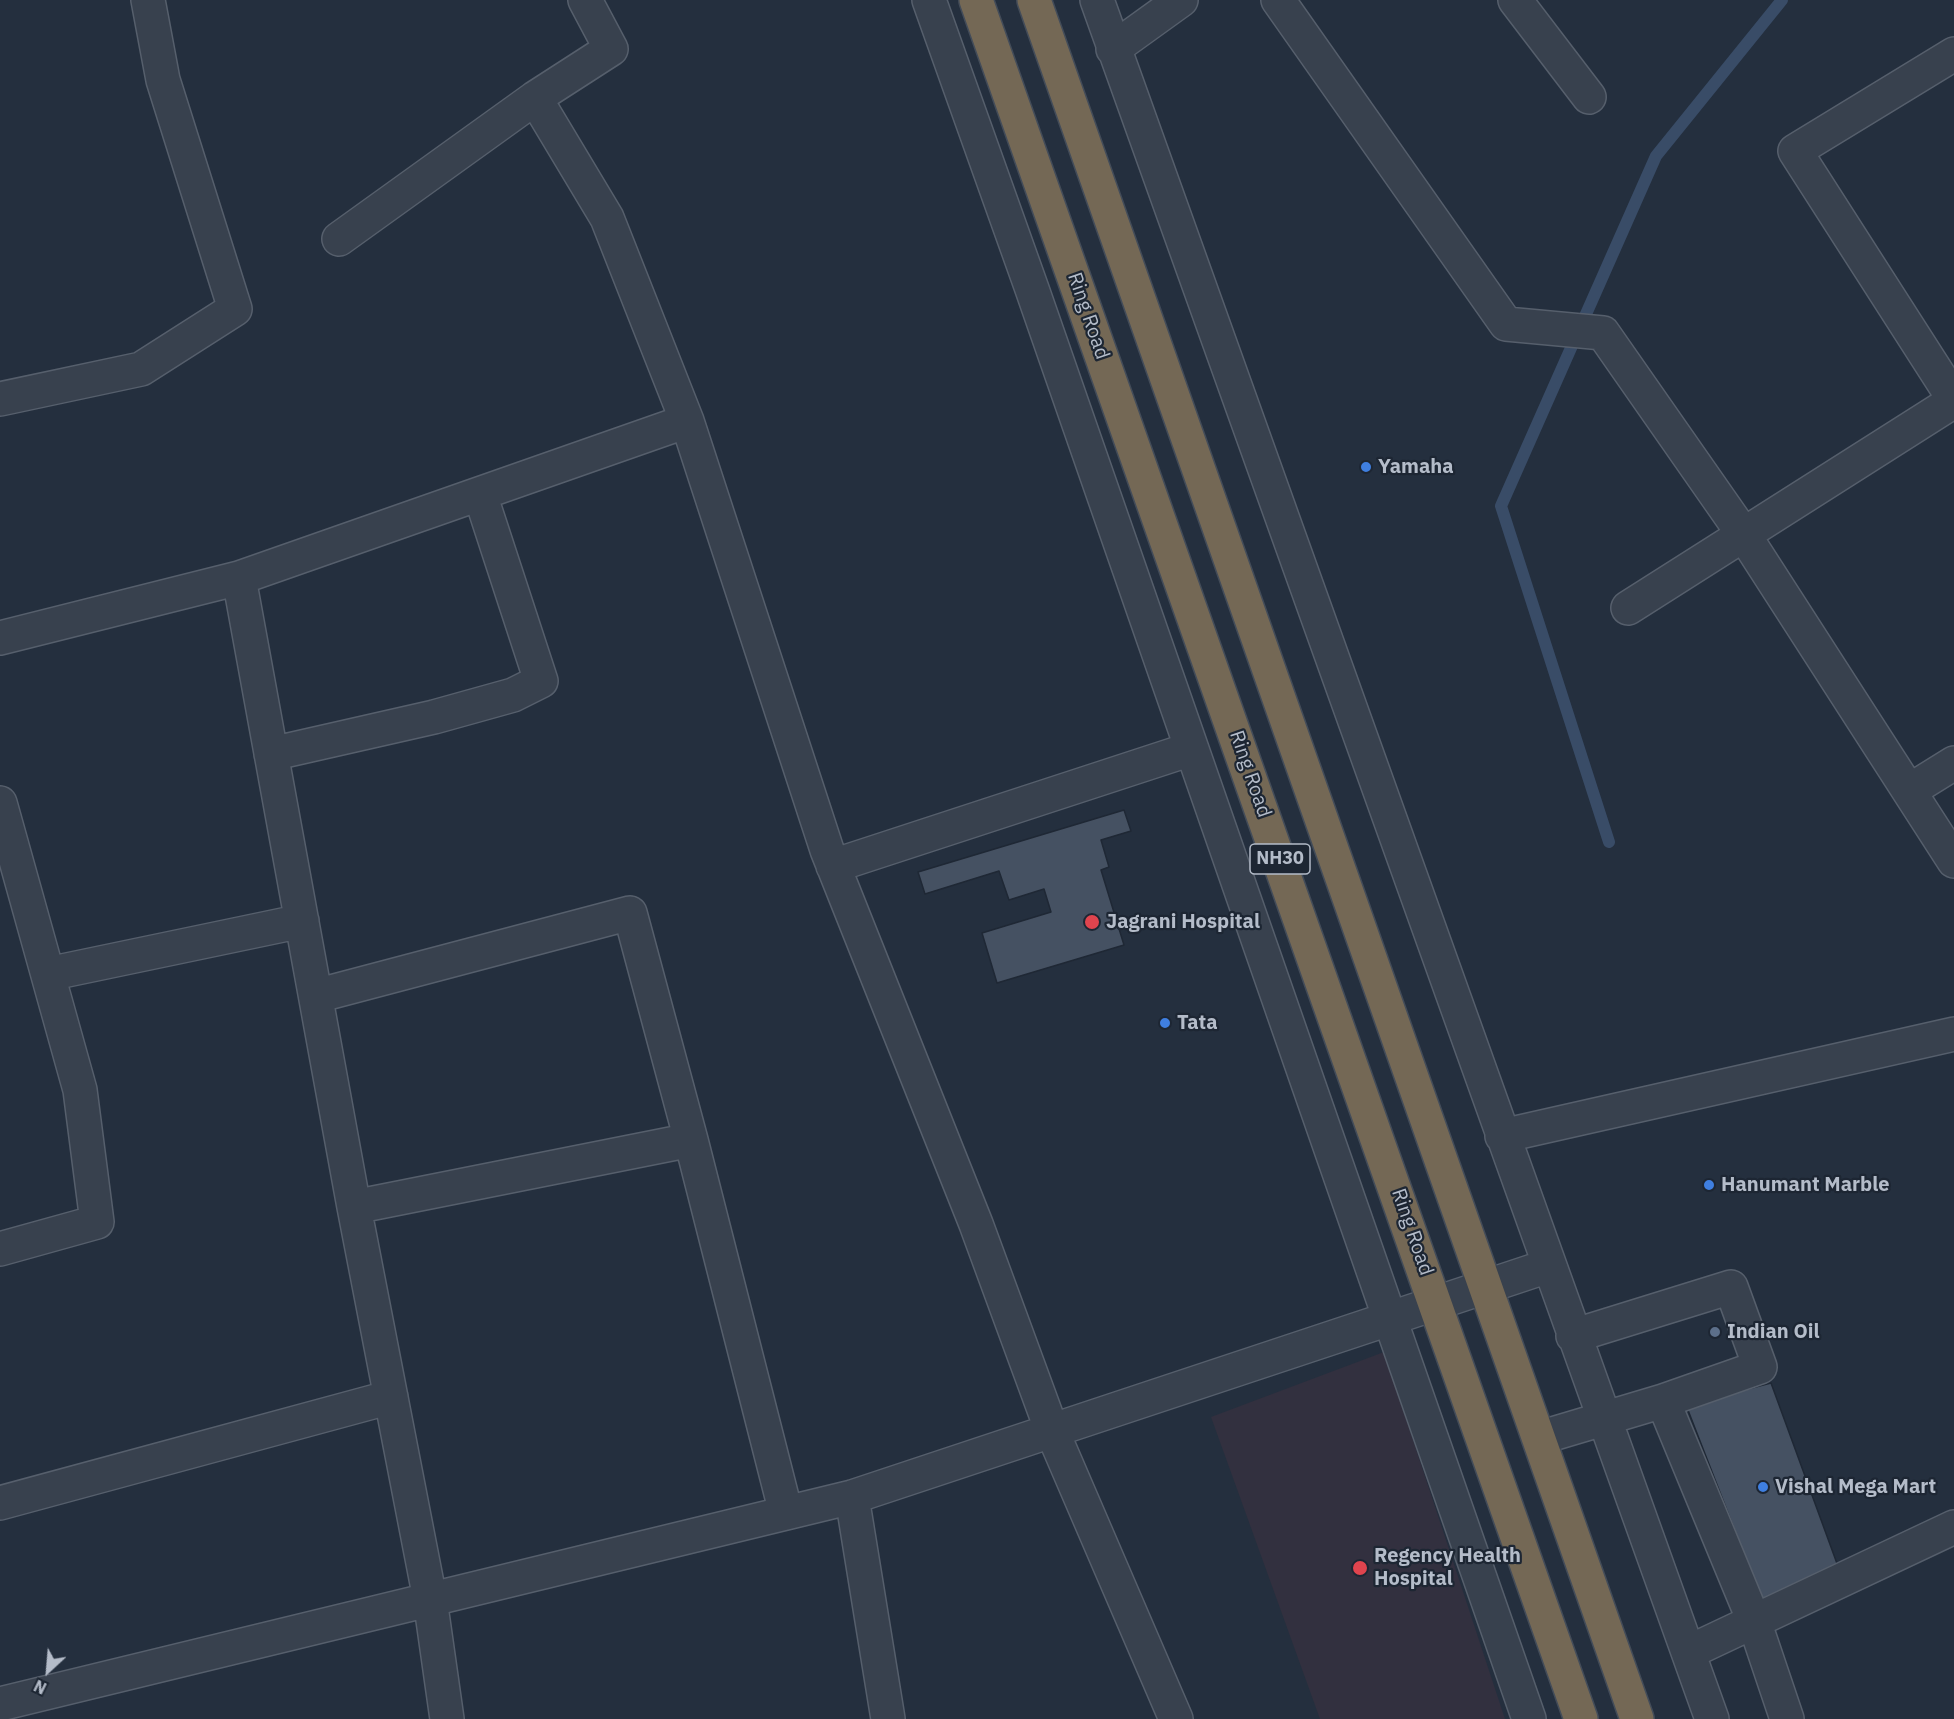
<!DOCTYPE html>
<html>
<head>
<meta charset="utf-8">
<style>
	body { margin:0 }
	#map { position:relative; width:1954px; height:1719px; overflow:hidden; background:#242f3e; font-family:"IBM Plex Sans",sans-serif }
	canvas { display:block }
	.north { position:absolute; left:18px; top:1641px; width:60px; height:60px; -webkit-text-stroke:4px #1d2633; paint-order:stroke; rotate:206deg; font-size:16px; font-weight:700; line-height:24px; text-align:center; color:#b4bcc9 }
	.north::after { content:''; display:block; margin:auto; width:21px; height:27px; background:#b4bcc9; clip-path:polygon(50% 0,100% 100%,50% 72%,0 100%) }
</style>
</head>
<body>
<div id="map">
<canvas width="1954" height="1719"></canvas>
<div class="north">N</div>
</div>
<script>
const c = document.querySelector('canvas').getContext('2d');
c.lineJoin = 'round';
function fill(path, color) { c.fillStyle = color; c.fill(path, 'evenodd'); }
const poly = rows => new Path2D(rows.map(r => 'M' + r).join(''));
function trace(path, color, width, dash) { c.strokeStyle = color; c.lineWidth = width; c.lineCap = dash ? 'butt' : 'round'; c.setLineDash(dash || []); c.stroke(path); }
function drawText(font, color, halo, rows, align = 'center') {
  c.font = font + ' "IBM Plex Sans",sans-serif'; c.lineWidth = 4.5; c.setLineDash([]); c.textBaseline = 'middle'; c.strokeStyle = halo; c.fillStyle = color; for (const [text, x, y, turn = 0] of rows) {
    c.save(); c.translate(x, y); c.rotate((+turn || 0) * Math.PI / 180); c.textAlign = isNaN(turn) ? turn : align; if (halo) c.strokeText(text, 0, 0); c.fillText(text, 0, 0); c.restore();
  }
}
fill(poly([
	[1384,1352,1505,1719,1320,1719,1211,1417]
]), '#32303f');
trace(poly([
	[1609,842,1501,506,1656,156,1782,0]
]), '#394c67', 12);
const building = poly([
	[1124,810,1131,831,1101,840,1109,867,1101,870,1124,945,997,983,982,933,1051,912,1044,889,1009,900,999,871,925,894,918,872,1124,810],
	[1771,1383,1839,1569,1763,1603,1686,1405,1771,1383]
]);
fill(building, '#455162');
trace(building, '#1f2835', 1.5);
const minor = poly([
	[929,0,1032,289,1529,1719],
	[1097,0,1712,1719],
	[1278,0,1506,324,1603,333,1744,535,1954,861],
	[1515,0,1589,97],
	[1113,49,1181,0],
	[1954,54,1795,151,1954,399],
	[535,98,611,49,585,0],
	[339,239,535,98,607,218,687,421],
	[0,399,141,369,235,309,163,80,148,0],
	[239,578,687,421,827,850,976,1224,1052,1431,1176,1719],
	[1628,608,1954,401],
	[0,638,239,578,354,1207,430,1599,447,1719],
	[271,754,434,717,513,695,541,681,480,494],
	[1909,791,1954,763],
	[0,803,80,1090,97,1222,0,1249],
	[833,866,1191,749],
	[48,974,302,921],
	[316,996,630,913,691,1140],
	[1502,1136,1954,1034],
	[354,1207,691,1140,786,1513],
	[1573,1336,1731,1287,1760,1367,1663,1401],
	[1539,1438,1663,1401,1754,1621,1787,1719],
	[852,1497,888,1719],
	[0,1503,391,1397],
	[1689,1652,1954,1527],
	[0,1704,852,1497,1548,1266]
]);
const highway = poly([
	[976,0,1581,1719],
	[1034,0,1637,1719]
]);
trace(minor, '#565f6c', 36);
trace(highway, '#434c59', 36);
trace(minor, '#38414e', 33);
trace(highway, '#746855', 33);
for (const [x, y, r, color] of [
	[1366,467,6,"#3f7fe0"],
	[1092,922,8,"#e0444e"],
	[1165,1023,6,"#3f7fe0"],
	[1709,1185,6,"#3f7fe0"],
	[1715,1332,6,"#5c6f8a"],
	[1763,1487,6,"#3f7fe0"],
	[1360,1568,8,"#e0444e"]
]) { const dot = new Path2D(); dot.arc(x, y, r, 0, 2 * Math.PI); c.fillStyle = color; c.fill(dot); trace(dot, '#1d2633', 2); }
for (const [x, y, w] of [
	[1280,859,60]
]) { const box = new Path2D(); box.roundRect(x - w / 2, y - 15, w, 30, 4.5); c.fillStyle = '#1d2633'; c.fill(box); trace(box, '#b4bcc9', 1.5); }
drawText('bold 18px', '#b4bcc9', null, [
	["NH30",1280,859]
]);
drawText('20px', '#b4bcc9', '#1d2633', [
	["Ring Road",1088,316,71],
	["Ring Road",1250,774,71],
	["Ring Road",1412,1232,71]
]);
drawText('bold 20px', '#b4bcc9', '#1d2633', [
	["Yamaha",1378,467],
	["Jagrani Hospital",1106,922],
	["Tata",1177,1023],
	["Hanumant Marble",1721,1185],
	["Indian Oil",1727,1332],
	["Vishal Mega Mart",1775,1487],
	["Regency Health",1374,1556],
	["Hospital",1374,1579]
], 'left');
</script>
</body>
</html>
